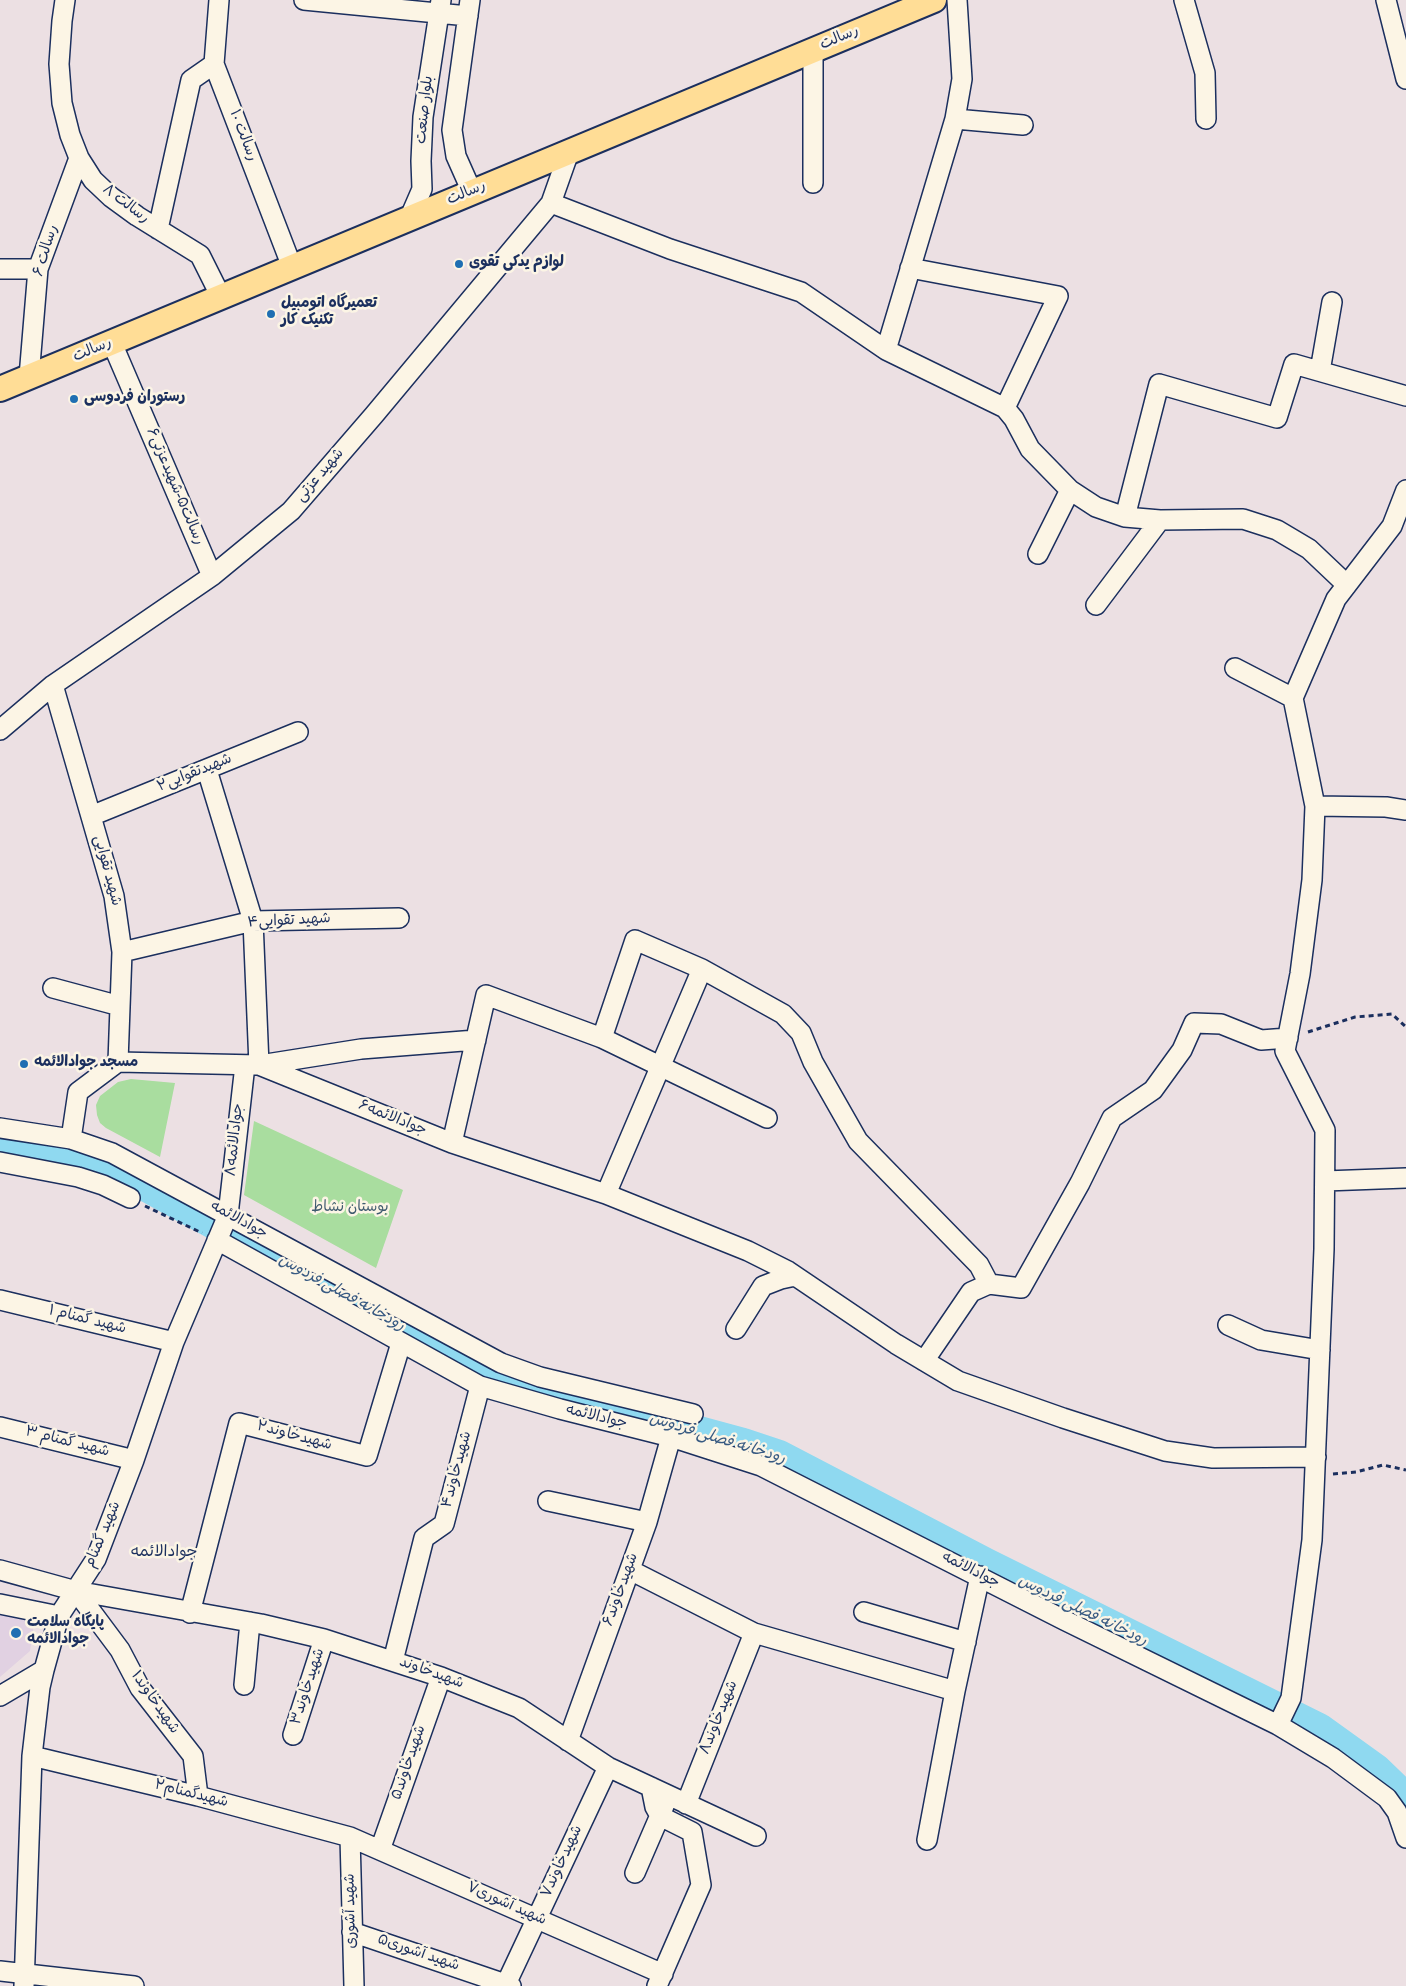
<!DOCTYPE html>
<html>
<head>
<meta charset="utf-8">
<style>
	body { margin:0 }
	canvas { display:block; background:#ece0e3 }
</style>
</head>
<body>
<canvas width="1406" height="1986"></canvas>
<script>
const c = document.querySelector('canvas').getContext('2d');
c.lineJoin = 'round';
function fill(path, color) { c.fillStyle = color; c.fill(path, 'evenodd'); }
const poly = rows => new Path2D(rows.map(r => 'M' + r).join(''));
function trace(path, color, width, dash) { c.strokeStyle = color; c.lineWidth = width; c.lineCap = dash ? 'butt' : 'round'; c.setLineDash(dash || []); c.stroke(path); }
function drawText(font, color, halo, rows, align = 'center') {
  c.font = font + ' "Gochi Hand","Playpen Sans Arabic",sans-serif'; c.lineWidth = 5; c.setLineDash([]); c.textBaseline = 'middle'; c.strokeStyle = halo; c.fillStyle = color; for (const [text, x, y, turn = 0] of rows) {
    c.save(); c.translate(x, y); c.rotate((+turn || 0) * Math.PI / 180); c.textAlign = isNaN(turn) ? turn : align; if (halo) c.strokeText(text, 0, 0); c.fillText(text, 0, 0); c.restore();
  }
}
fill(poly([
	[0,1610,35,1616,30,1651,0,1677]
]), '#e1d1e2');
fill(poly([
	[131,1079,175,1083,160,1157,106,1128,100,1123,97,1115,96,1105,100,1096,118,1082],
	[254,1121,403,1190,376,1268,244,1195]
]), '#a9dd9f');
trace(poly([
	[0,1146,84,1159,109,1165,412,1333,507,1380,743,1444,779,1456,986,1564,1319,1729,1376,1770,1406,1799]
]), '#8fd9f0', 32);
const minor = poly([
	[65,0,62,21,59,64,62,103,70,135,79,158,93,180,111,197,137,216,200,255,221,297],
	[219,0,214,64,292,267],
	[304,0,468,16],
	[470,0,452,130,456,156,472,192],
	[1184,0,1205,73,1206,119],
	[1386,0,1406,79],
	[955,119,1023,125],
	[813,183,813,50],
	[551,203,670,249,801,292,886,350,1005,408,1014,419,1030,449,1070,490,1096,507,1125,517,1160,520,1243,519,1277,530,1309,549,1347,585],
	[409,219,422,189,421,161,423,117,441,0],
	[158,229,191,80,214,64],
	[910,268,1058,296,1005,408],
	[0,269,38,269],
	[112,343,212,576],
	[886,350,955,119,962,79,957,0],
	[1320,371,1332,302],
	[29,377,38,269,79,158],
	[1125,517,1159,384,1277,418,1294,364,1406,396],
	[1038,554,1070,490],
	[1096,605,1160,520],
	[1235,668,1293,698],
	[53,685,114,896,122,952,118,1062],
	[0,730,53,685,212,576,291,511,374,415,551,203,569,152],
	[207,770,253,921,259,1065],
	[1315,806,1386,807,1406,810],
	[91,816,298,732],
	[122,952,253,921,399,918],
	[53,988,120,1006],
	[602,1038,635,940,702,969,783,1014,801,1033,813,1062,858,1141,979,1265,989,1284],
	[260,1065,361,1049,476,1040],
	[0,1128,71,1139,112,1153,501,1363,540,1377,693,1414],
	[71,1139,78,1092,118,1062,259,1065,452,1143,606,1194,748,1251,788,1271,896,1344,958,1381,1063,1418,1165,1451,1213,1458,1316,1457],
	[452,1143,486,995,602,1038,767,1118],
	[0,1162,78,1177,103,1185,130,1198],
	[1325,1181,1406,1178],
	[606,1194,702,969],
	[217,1240,480,1386,560,1409,671,1437,761,1466,1064,1620,1278,1725,1333,1758,1387,1798,1397,1812,1406,1838],
	[0,1300,174,1342],
	[1228,1325,1261,1340,1320,1350],
	[736,1329,763,1286,781,1279,795,1276],
	[924,1361,971,1292,989,1284,1021,1288,1080,1183,1112,1118,1153,1090,1182,1050,1194,1023,1221,1024,1261,1040,1288,1038],
	[0,1427,134,1460],
	[548,1501,647,1522],
	[0,1570,76,1591,261,1624,324,1639,441,1677,519,1708,608,1767,756,1836],
	[630,1570,754,1633,955,1691],
	[76,1591,120,1650,140,1688,193,1756,198,1796],
	[0,1604,59,1616],
	[864,1612,966,1642],
	[190,1613,239,1423,367,1456,401,1343],
	[393,1661,424,1538,444,1524,480,1386],
	[244,1685,250,1622],
	[0,1696,44,1670],
	[1278,1725,1291,1698,1312,1540,1324,1249,1325,1130,1285,1051,1300,974,1312,880,1315,806,1293,698,1336,599,1392,526,1406,490],
	[293,1735,324,1639],
	[568,1741,647,1522,671,1437],
	[32,1756,198,1796,350,1837,663,1974],
	[651,1787,655,1807,660,1816,692,1832,701,1885,657,1986],
	[686,1804,754,1633],
	[350,1837,354,1986],
	[927,1840,955,1691,980,1576],
	[380,1850,441,1677],
	[635,1873,664,1806],
	[352,1932,511,1986],
	[0,1971,134,1986],
	[506,1984,608,1767],
	[24,1986,32,1756,40,1687,44,1670,59,1616,96,1559,134,1460,174,1342,228,1215,245,1065]
]);
const major = poly([
	[0,389,934,0]
]);
trace(minor, '#1b2f5e', 22);
trace(major, '#1b2f5e', 28);
trace(poly([
	[1308,1032,1355,1017,1392,1014,1406,1027],
	[145,1206,202,1233],
	[1333,1474,1356,1472,1383,1465,1406,1470]
]), '#1b2f5e', 3, [5, 4]);
trace(minor, '#fcf5e5', 19);
trace(major, '#ffdd96', 24);
for (const [x, y, r, color] of [
	[459,264,5,"#1f6fb2"],
	[271,314,5,"#1f6fb2"],
	[74,399,5,"#1f6fb2"],
	[24,1064,5,"#1f6fb2"],
	[16,1633,6,"#1f6fb2"]
]) { const dot = new Path2D(); dot.arc(x, y, r, 0, 2 * Math.PI); c.fillStyle = color; c.fill(dot); trace(dot, '#fcf5e5', 2); }
drawText('15px', '#1b2f5e', '#fcf5e5', [
	["رسالت",840,39,-23],
	["بلوار صنعت",426,110,-84],
	["رسالت ۱۰",242,136,69],
	["رسالت",467,194,-23],
	["رسالت ۸",125,205,37],
	["رسالت ۶",47,251,-73],
	["رسالت",93,351,-23],
	["شهید عزتی",321,476,-49],
	["رسالت۵-شهیدعزتی۶",174,487,67],
	["شهیدتقوایی۲",195,774,-22],
	["شهید تقوایی",106,871,75],
	["شهید تقوایی۴",289,922,-3],
	["جوادالائمه۶",392,1119,22],
	["جوادالائمه۸",236,1140,-84],
	["جوادالائمه",238,1221,29],
	["شهید گمنام ۱",87,1321,14],
	["جوادالائمه",596,1418,14],
	["شهیدخاوند۲",294,1437,15],
	["شهید گمنام ۳",67,1443,14],
	["شهیدخاوند۴",458,1470,-75],
	["شهید گمنام",104,1535,-67],
	["جوادالائمه",970,1571,27],
	["شهیدخاوند۶",622,1590,-70],
	["شهیدخاوند",431,1674,20],
	["شهیدخاوند۳",309,1687,-72],
	["شهیدخاوند۱",154,1703,55],
	["شهیدخاوند۸",720,1718,-68],
	["شهیدخاوند۵",410,1763,-71],
	["شهیدگمنام۲",191,1795,14],
	["شهیدخاوند۷",563,1862,-65],
	["شهید آشوری۷",506,1905,24],
	["شهید آشوری",352,1911,-91],
	["شهید آشوری۵",418,1954,19]
]);
drawText('bold 15px', '#1b2f5e', '#fcf5e5', [
	["لوازم یدکی تقوی",469,264],
	["تعمیرگاه اتومبیل",281,305],
	["تکنیک کار",281,322],
	["رستوران فردوسی",84,399],
	["مسجد جوادالائمه",34,1064],
	["پایگاه سلامت",27,1624],
	["جوادالائمه",27,1641]
], 'left');
drawText('15px', '#3e5a6e', '#fcf5e5', [
	["بوستان نشاط",350,1209]
]);
drawText('italic 16px', '#385a82', '#fcf5e5', [
	["رودخانه فصلی فردوس",341,1294,29],
	["رودخانه فصلی فردوس",717,1440,17],
	["رودخانه فصلی فردوس",1082,1612,26]
]);
drawText('16px', '#1b2f5e', '#fcf5e5', [
	["جوادالائمه",164,1554]
]);
</script>
</body>
</html>
